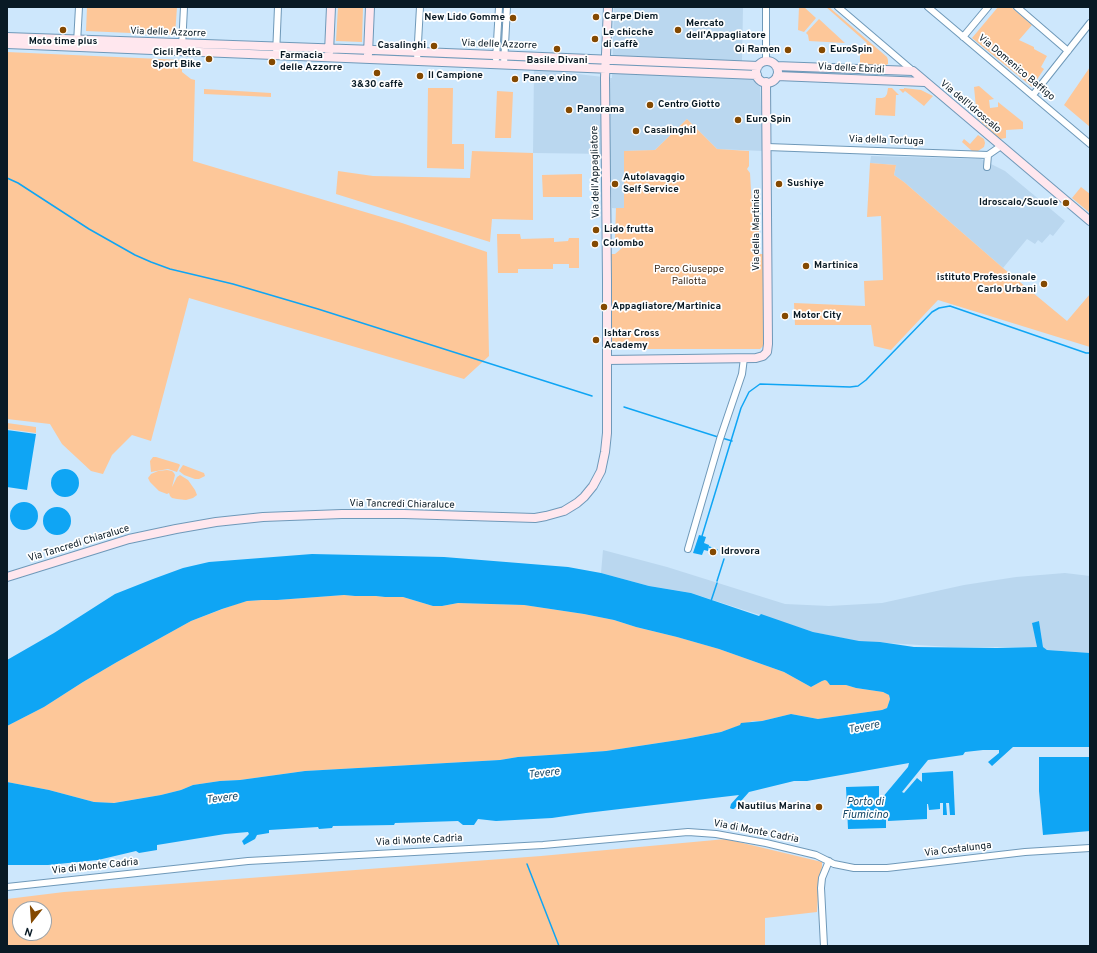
<!DOCTYPE html>
<html>
<head>
<meta charset="utf-8">
<style>
	body { margin:0 }
	#map { position:relative; width:1097px; height:953px; overflow:hidden; background:#cde7fc; font-family:Overpass,sans-serif }
	canvas { display:block }
	.frame { position:absolute; inset:0; border:8px solid #091a25; pointer-events:none }
	.north { position:absolute; left:12px; top:901px; width:40px; height:40px; box-sizing:border-box; background:#fff; border:1px solid #9da3a8; border-radius:50%; rotate:197deg; font-size:11px; font-weight:700; line-height:16px; text-align:center; color:#091a25 }
	.north::after { content:''; display:block; margin:auto; width:14px; height:18px; background:#844901; clip-path:polygon(50% 0,100% 100%,50% 72%,0 100%) }
</style>
</head>
<body>
<div id="map">
<canvas width="1097" height="953"></canvas>
<div class="frame"></div>
<div class="north">N</div>
</div>
<script>
const c = document.querySelector('canvas').getContext('2d');
c.lineJoin = 'round';
function fill(path, color) { c.fillStyle = color; c.fill(path, 'evenodd'); }
const poly = rows => new Path2D(rows.map(r => 'M' + r).join(''));
function trace(path, color, width, dash) { c.strokeStyle = color; c.lineWidth = width; c.lineCap = dash ? 'butt' : 'round'; c.setLineDash(dash || []); c.stroke(path); }
function drawText(font, color, halo, rows, align = 'center') {
  c.font = font + ' Overpass,sans-serif'; c.lineWidth = 3.5; c.setLineDash([]); c.textBaseline = 'middle'; c.strokeStyle = halo; c.fillStyle = color; for (const [text, x, y, turn = 0] of rows) {
    c.save(); c.translate(x, y); c.rotate((+turn || 0) * Math.PI / 180); c.textAlign = isNaN(turn) ? turn : align; if (halo) c.strokeText(text, 0, 0); c.fillText(text, 0, 0); c.restore();
  }
}
fill(poly([
	[614,7,743,7,742,62,757,84,760,85,763,151,717,149,687,119,655,150,624,151,624,209,612,208,610,154,533,153,534,69,612,78],
	[871,156,981,159,1005,171,1065,221,1053,236,1050,234,1042,243,1038,240,1035,244,1027,239,1003,268,904,182,894,175,896,165,870,163],
	[603,550,667,567,785,604,829,606,882,603,964,585,1016,577,1065,573,1090,576,1090,653,1047,650,1043,647,1039,621,1033,623,1037,647,950,647,856,641,813,632,691,593,649,586,601,573]
]), '#bad7ef');
fill(poly([
	[87,7,177,7,175,35,86,31],
	[338,7,363,7,362,42,336,41],
	[799,7,804,7,816,18,804,32,798,30],
	[826,7,829,7,887,57,888,60,888,64,884,66,860,66,860,48,867,43],
	[998,7,1011,7,1032,25,1019,40,1034,47,1034,49,1047,56,1041,67,1044,69,1032,87,972,38],
	[819,19,845,43,809,41,808,35,806,33],
	[7,52,182,60,182,72,191,79,195,80,193,161,402,223,487,252,489,356,464,379,189,298,151,441,132,435,112,455,103,474,91,471,62,444,50,424,7,419],
	[1090,67,1090,127,1064,105],
	[979,86,994,99,989,100,990,108,998,107,998,102,1023,122,1023,129,1006,130,1006,138,1000,139,977,118,974,87],
	[428,88,453,88,452,144,464,144,464,169,427,168],
	[888,88,892,88,899,95,896,95,895,116,875,115,876,98,882,98,885,97,887,94],
	[904,88,921,90,933,96,924,106,905,91,903,93,899,89,904,89],
	[204,89,271,93,271,97,204,94],
	[497,91,513,92,511,138,495,138],
	[687,119,717,149,749,151,749,166,747,169,750,173,752,207,759,207,759,241,757,243,756,246,757,249,759,250,759,254,763,254,763,346,760,349,612,349,611,254,615,254,622,248,621,243,615,239,616,208,624,208,624,151,655,150],
	[978,135,984,139,985,143,984,147,978,151,972,151,962,142,964,139,970,144],
	[472,151,533,153,533,220,492,219,490,242,336,194,338,171,373,176,470,178],
	[870,163,896,165,894,175,904,182,1003,268,1067,321,1090,294,1090,347,938,300,891,350,874,346,871,325,795,325,794,303,865,306,864,281,883,280,881,216,867,217],
	[582,174,582,197,543,197,542,175],
	[1081,187,1090,194,1090,213,1072,198],
	[497,234,520,234,521,239,554,238,554,242,568,241,569,238,579,238,579,268,569,268,569,264,553,264,553,269,518,269,518,273,498,273],
	[7,423,36,427,36,433,7,429],
	[153,457,156,457,179,464,180,465,177,472,168,469,151,472,150,461],
	[183,465,204,473,205,476,199,479,195,479,184,475,179,471],
	[167,470,172,471,174,473,175,475,172,487,177,477,180,475,188,480,195,490,197,495,193,498,186,500,177,499,172,498,170,496,169,493,167,494,159,491,150,482,148,478,151,474,158,471],
	[344,595,355,596,376,596,385,597,403,597,433,606,442,606,458,603,524,605,584,614,614,620,636,627,677,637,719,649,784,672,811,687,822,681,825,680,835,685,846,685,856,688,883,692,889,695,890,699,887,708,882,710,818,719,791,714,762,721,753,721,721,732,685,739,606,751,565,754,518,757,500,760,305,771,240,780,220,781,193,785,181,790,161,795,113,803,94,802,49,790,7,782,7,726,44,707,83,682,117,662,191,621,236,604,247,601,262,600,277,600],
	[726,839,822,862,822,867,819,879,817,912,765,918,765,946,7,946,7,899,64,892,541,856],
	[20,909,44,909,44,933,20,933]
]), '#fdc799');
fill(poly([
	[7,430,36,434,27,490,7,487],
	'51 483a14 14 0 1 1 28 0a14 14 0 1 1-28 0Z',
	'10 516a14 14 0 1 1 28 0a14 14 0 1 1-28 0Z',
	'43 521a14 14 0 1 1 28 0a14 14 0 1 1-28 0Z',
	[699,535,706,537,704,543,709,545,708,551,704,550,702,555,693,553],
	[312,554,444,557,568,567,601,573,649,586,691,593,759,616,761,614,813,632,859,641,880,642,914,647,997,648,1037,647,1032,623,1039,621,1043,647,1047,650,1090,653,1090,747,1013,747,992,766,988,762,999,753,999,750,983,750,965,752,963,755,928,760,902,792,904,793,917,778,922,782,922,773,953,771,955,815,950,815,949,803,946,803,947,815,943,815,943,803,940,803,940,809,929,810,928,804,927,804,927,819,888,821,888,811,886,811,886,828,848,829,846,787,879,786,879,797,882,798,908,767,909,763,807,781,794,781,749,792,734,809,732,809,730,808,731,804,739,795,586,813,552,818,496,821,478,819,474,825,463,825,458,821,395,823,394,825,333,826,332,828,319,829,318,827,269,830,269,833,257,835,255,839,244,845,242,841,249,834,248,832,225,834,157,845,157,850,139,853,136,851,98,860,48,865,7,865,7,782,49,790,94,802,114,803,161,795,181,790,193,785,220,781,240,780,305,771,500,760,518,757,565,754,606,751,685,739,721,732,740,725,741,723,762,721,791,714,818,719,882,710,887,708,890,699,889,695,883,692,856,688,846,685,830,685,827,681,825,680,822,681,811,687,784,672,719,649,677,637,636,627,614,620,584,614,524,605,458,603,442,606,433,606,403,597,385,597,376,596,355,596,344,595,277,600,262,600,247,601,222,609,191,621,117,662,83,682,44,707,7,726,7,660,54,633,115,594,153,579,183,568,209,562],
	[1039,757,1090,757,1090,831,1043,835,1039,791]
]), '#0fa5f4');
trace(poly([
	[7,178,18,183,89,229,135,255,151,262,170,269,233,284,318,309,592,396],
	[624,407,718,437],
	[722,438,732,441],
	[702,536,741,408,749,392,760,384,850,387,858,386,866,380,932,312,939,308,950,306,1086,353,1090,353],
	[709,547,717,550],
	[717,581,724,559],
	[711,601,717,583],
	[527,864,559,946]
]), '#0fa5f4', 1.5);
const street = poly([
	[838,7,913,71],
	[928,7,1090,144],
	[1017,7,1068,51],
	[963,37,988,7],
	[77,43,79,7],
	[182,47,184,7],
	[276,55,278,7],
	[496,59,499,7],
	[417,60,420,7],
	[766,61,766,7],
	[504,64,507,7],
	[1033,95,1090,23],
	[767,147,988,155,1001,146],
	[987,167,988,155],
	[688,549,720,439,742,374,744,358],
	[7,887,248,861,543,845,688,832,716,834,766,843,816,855,834,864,854,868,887,868,1025,852,1090,848],
	[824,946,821,888,822,878,829,861]
]);
const secondary = poly([
	[7,37,374,50,758,66],
	[7,44,757,75],
	[329,52,331,7],
	[368,54,370,7],
	'756 72a11 11 0 1 1 22 0a11 11 0 1 1-22 0Z',
	[776,66,913,71,1090,221],
	[777,76,925,82],
	[607,360,756,358,763,356,767,352,768,344,766,82],
	[7,577,129,539,176,529,216,522,263,517,342,514,404,514,535,518,546,516,564,511,577,503,584,497,593,486,601,471,605,452,607,433,607,280,605,78,608,7]
]);
trace(street, '#6f99b9', 8);
trace(secondary, '#6f99b9', 10);
trace(street, '#fff', 6);
trace(secondary, '#ffe7ee', 8);
for (const [x, y, r, color] of [
	[596,17,4,"#844901"],
	[513,18,4,"#844901"],
	[63,30,4,"#844901"],
	[678,30,4,"#844901"],
	[595,39,4,"#844901"],
	[434,46,4,"#844901"],
	[557,49,4,"#844901"],
	[788,50,4,"#844901"],
	[822,50,4,"#844901"],
	[209,59,4,"#844901"],
	[272,62,4,"#844901"],
	[377,73,4,"#844901"],
	[420,76,4,"#844901"],
	[515,79,4,"#844901"],
	[650,105,4,"#844901"],
	[569,110,4,"#844901"],
	[738,120,4,"#844901"],
	[636,131,4,"#844901"],
	[615,184,4,"#844901"],
	[779,184,4,"#844901"],
	[1066,203,4,"#844901"],
	[596,230,4,"#844901"],
	[595,244,4,"#844901"],
	[806,266,4,"#844901"],
	[1044,284,4,"#844901"],
	[604,307,4,"#844901"],
	[785,316,4,"#844901"],
	[596,340,4,"#844901"],
	[713,552,4,"#844901"],
	[819,807,4,"#844901"]
]) { const dot = new Path2D(); dot.arc(x, y, r, 0, 2 * Math.PI); c.fillStyle = color; c.fill(dot); trace(dot, '#fff', 1.5); }
drawText('bold 10px', '#091a25', '#fff', [
	["Carpe Diem",604,17],
	["New Lido Gomme",505,18,"right"],
	["Mercato",686,24],
	["dell'Appagliatore",686,36],
	["Le chicche",603,33],
	["di caffè",603,45],
	["Moto time plus",63,42,"center"],
	["Casalinghi",426,46,"right"],
	["Oi Ramen",780,50,"right"],
	["EuroSpin",830,50],
	["Cicli Petta",201,53,"right"],
	["Sport Bike",201,65,"right"],
	["Farmacia",280,56],
	["delle Azzorre",280,68],
	["Basile Divani",557,61,"center"],
	["Il Campione",428,76],
	["Pane e vino",523,79],
	["3&30 caffè",377,85,"center"],
	["Centro Giotto",658,105],
	["Panorama",577,110],
	["Euro Spin",746,120],
	["Casalinghi1",644,131],
	["Autolavaggio",623,178],
	["Self Service",623,190],
	["Sushiye",787,184],
	["Idroscalo/Scuole",1058,203,"right"],
	["Lido frutta",604,230],
	["Colombo",603,244],
	["Martinica",814,266],
	["istituto Professionale",1036,278,"right"],
	["Carlo Urbani",1036,290,"right"],
	["Appagliatore/Martinica",612,307],
	["Motor City",793,316],
	["Ishtar Cross",604,334],
	["Academy",604,346],
	["Idrovora",721,552],
	["Nautilus Marina",811,807,"right"]
], 'left');
drawText('10px', '#091a25', '#fff', [
	["Via delle Azzorre",168,33,2],
	["Via delle Azzorre",499,45,2],
	["Via Domenico Baffigo",1016,68,40],
	["Via delle Ebridi",851,69,3],
	["Via dell'Idroscalo",970,107,40],
	["Via della Tortuga",886,141,2],
	["Via dell'Appagliatore",596,172,-91],
	["Via della Martinica",757,230,-90],
	["Via Tancredi Chiaraluce",402,505,1],
	["Via Tancredi Chiaraluce",79,544,-17],
	["Via di Monte Cadria",756,832,11],
	["Via di Monte Cadria",419,841,-3],
	["Via Costalunga",958,850,-7],
	["Via di Monte Cadria",95,867,-6]
]);
drawText('10px', '#3b2919', '#fff', [
	["Parco Giuseppe",689,270],
	["Pallotta",689,282]
]);
drawText('italic 11px', '#174969', '#fff', [
	["Tevere",864,728,-11],
	["Tevere",544,774,-7],
	["Tevere",222,799,-7],
	["Porto di",865,803],
	["Fiumicino",865,816]
]);
</script>
</body>
</html>
